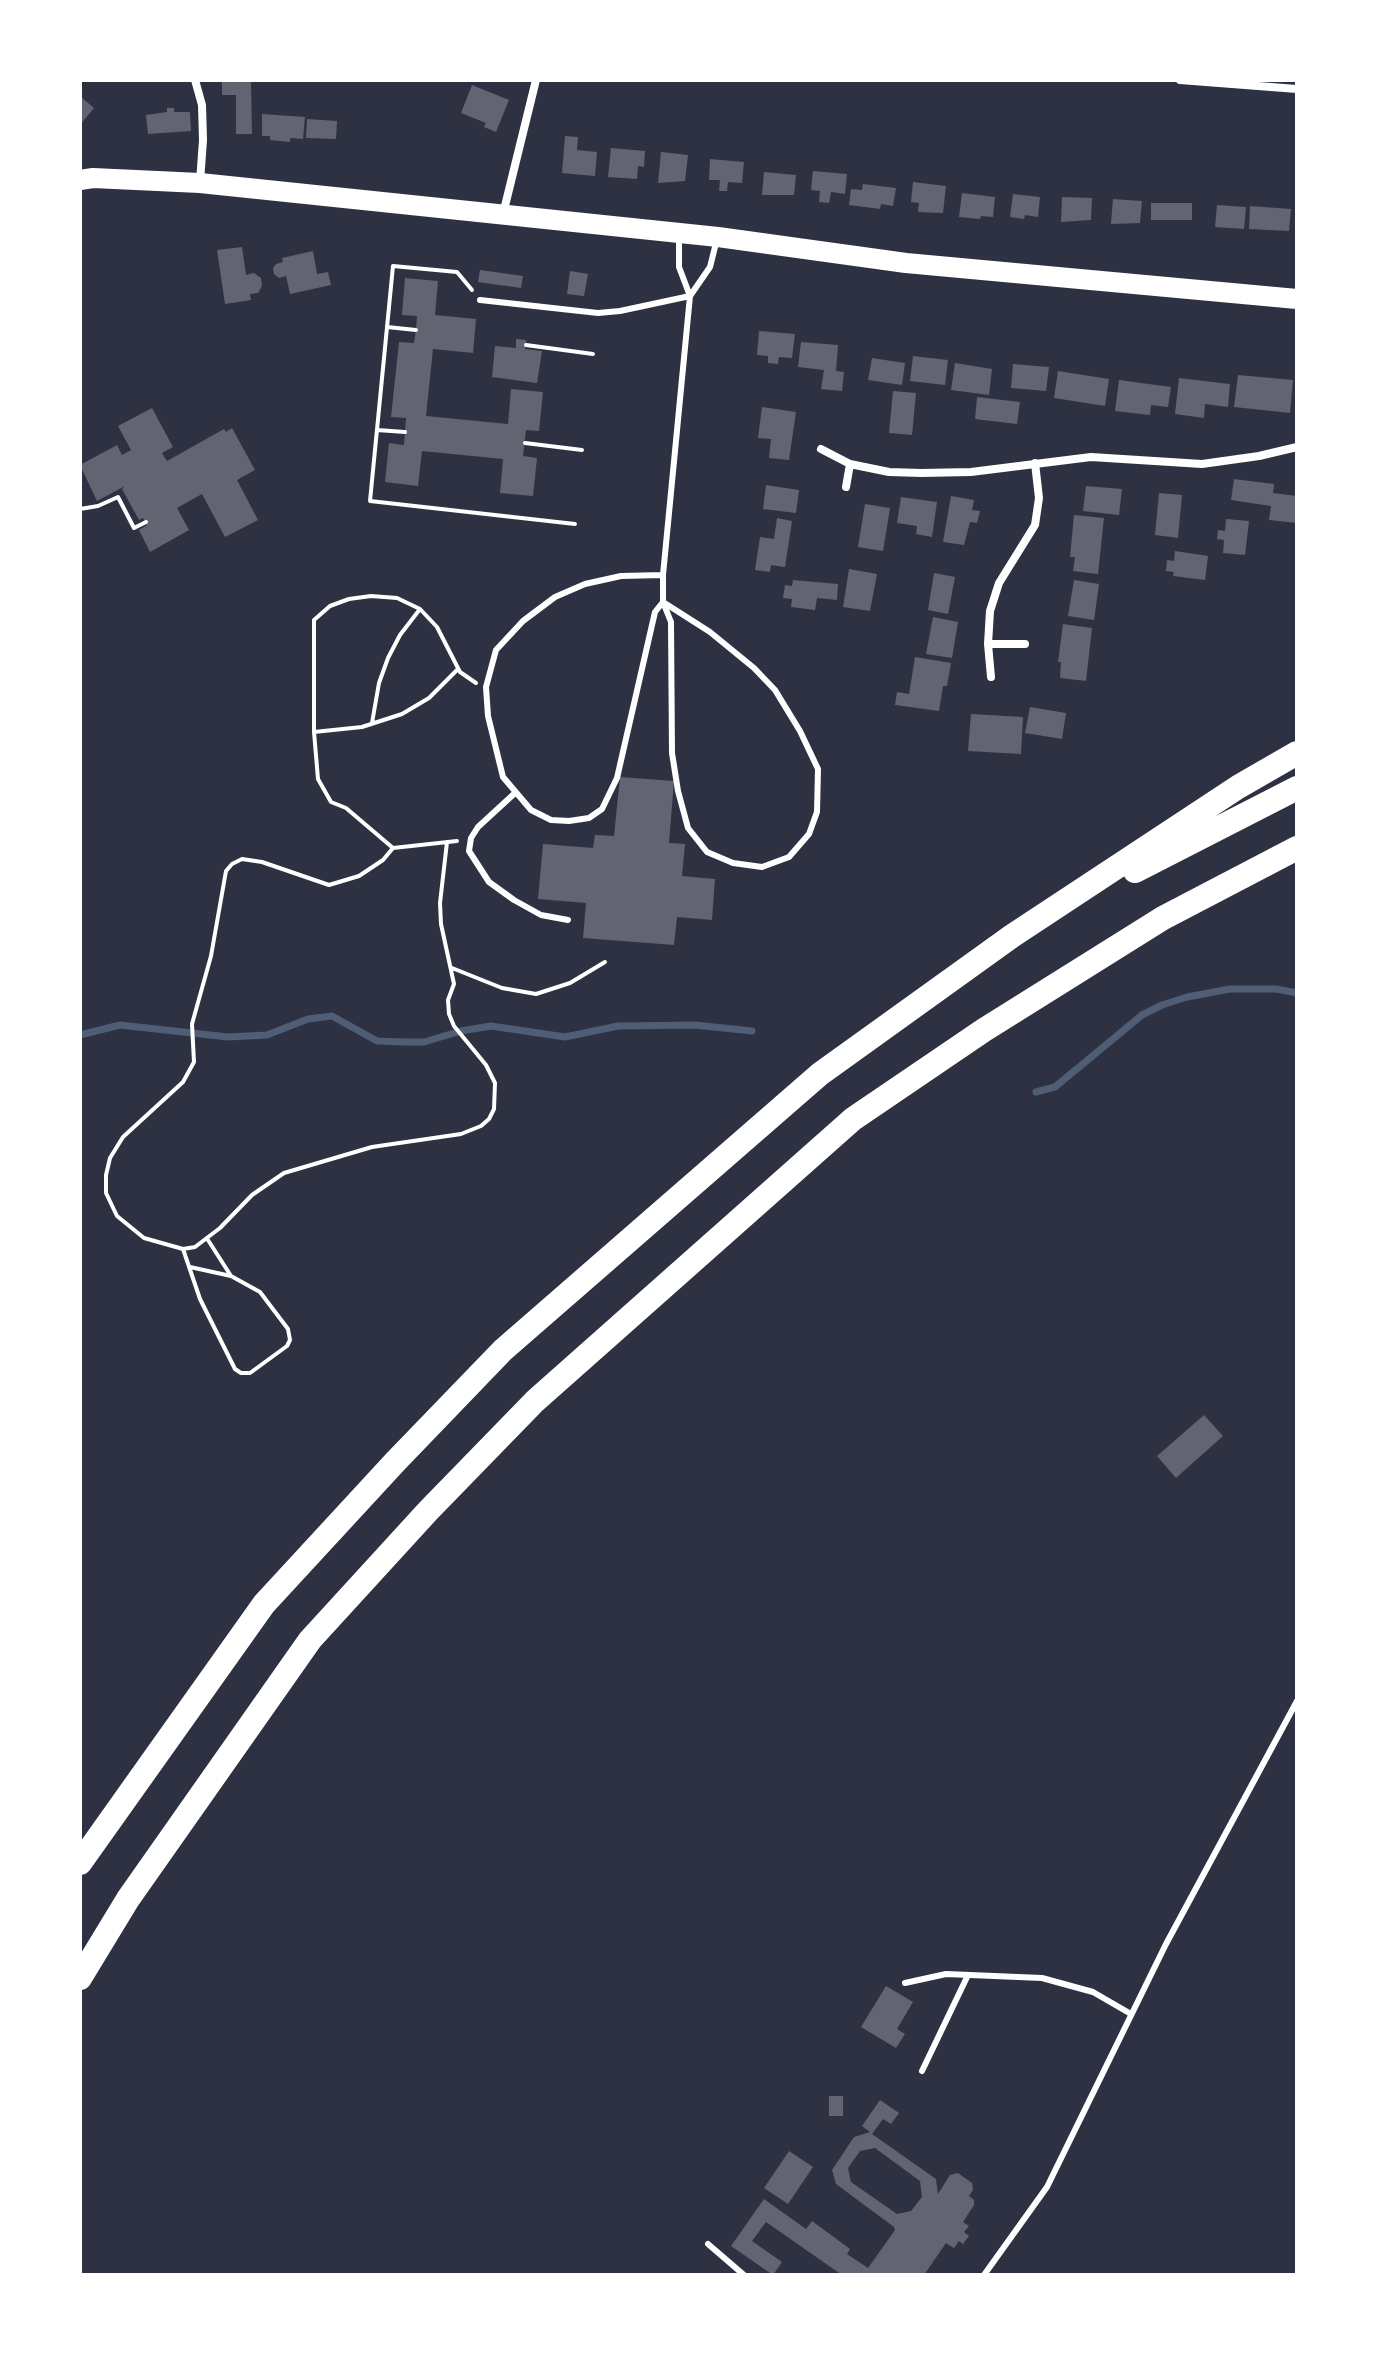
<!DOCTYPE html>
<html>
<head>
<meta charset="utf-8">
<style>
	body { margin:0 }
	#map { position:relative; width:1377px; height:2355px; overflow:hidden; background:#2d3142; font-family:Overpass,sans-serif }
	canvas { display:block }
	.frame { position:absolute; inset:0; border:82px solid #fff; pointer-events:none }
</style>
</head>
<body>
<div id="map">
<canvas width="1377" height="2355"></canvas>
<div class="frame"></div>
</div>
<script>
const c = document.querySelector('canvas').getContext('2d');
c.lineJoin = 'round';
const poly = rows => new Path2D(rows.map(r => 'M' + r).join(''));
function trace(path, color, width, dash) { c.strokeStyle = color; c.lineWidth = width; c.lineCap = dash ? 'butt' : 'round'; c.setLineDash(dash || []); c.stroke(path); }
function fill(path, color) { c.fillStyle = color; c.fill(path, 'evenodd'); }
trace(poly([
	[80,1035,120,1025,228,1037,267,1035,308,1019,332,1016,377,1041,404,1042,424,1042,461,1031,491,1026,565,1037,618,1026,695,1025,752,1031],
	[1036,1092,1055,1087,1142,1015,1162,1005,1187,997,1230,989,1276,989,1297,993]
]), '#4f5d75', 7);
fill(poly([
	[222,80,251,82,252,134,236,134,236,95,222,95],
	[472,85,509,100,496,132,484,127,486,123,461,113],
	[80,96,94,108,80,125],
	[167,108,174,108,174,112,190,112,191,131,148,134,146,115,167,112],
	[262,114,305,117,303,139,290,138,290,142,270,140,270,136,262,136],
	[307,119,337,121,336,139,306,138],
	[565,136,578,137,577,150,597,152,595,176,562,173],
	[611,148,645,151,644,167,638,166,637,179,608,177],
	[661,152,688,155,685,181,658,183],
	[710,159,744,162,742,183,728,182,727,191,719,191,720,180,709,180],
	[813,171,847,174,845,194,831,192,829,203,819,202,820,191,811,190],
	[764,172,796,175,794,195,762,195],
	[913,182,946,186,943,213,918,212,919,203,911,202],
	[863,184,896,188,893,206,881,204,880,209,849,205,851,189,862,190],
	[962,193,995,197,993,217,981,216,980,219,959,217],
	[1013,194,1040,197,1038,217,1025,215,1024,219,1010,217],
	[1062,197,1092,198,1091,220,1061,222],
	[1113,199,1142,201,1140,223,1111,224],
	[1151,203,1192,203,1192,220,1151,220],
	[1217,205,1246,207,1244,229,1215,227],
	[1250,206,1291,209,1289,231,1249,229],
	[242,247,246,275,254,273,261,278,262,286,258,293,250,294,251,300,225,304,217,250],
	[313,251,317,274,328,272,331,285,290,294,286,276,279,278,274,274,273,268,276,264,283,262,282,258],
	[480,270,523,276,521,288,478,282],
	[570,271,588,274,584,296,567,294],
	[405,278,438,281,435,315,476,319,473,353,433,349,426,416,508,424,511,389,543,392,539,431,526,430,523,456,537,458,533,496,500,493,503,459,422,451,418,486,385,482,389,443,404,445,406,418,391,417,399,342,414,343,416,330,417,316,402,315],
	[759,331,795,334,792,358,779,357,778,364,768,363,768,356,757,355],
	[516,339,526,340,525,349,542,351,537,383,492,377,495,346,516,348],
	[801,342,838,345,836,371,844,372,842,391,821,389,824,370,798,367],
	[913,356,948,360,945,385,910,381],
	[872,358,905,363,902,385,868,380],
	[955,363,992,369,989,395,951,390],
	[1013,364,1049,367,1046,391,1011,388],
	[1058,371,1109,379,1105,406,1054,398],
	[1238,375,1293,380,1290,413,1234,407],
	[1179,378,1230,384,1228,407,1205,404,1204,418,1175,414],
	[1119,380,1171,387,1168,407,1151,405,1150,415,1115,411],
	[893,391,916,393,912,435,889,433],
	[977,397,1020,402,1017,424,975,419],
	[762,407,796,412,789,460,769,458,771,439,758,438],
	[152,408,173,447,162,453,167,461,224,429,226,432,232,428,255,470,237,480,258,520,225,537,202,494,177,508,189,530,150,552,139,530,147,525,143,518,139,520,122,489,125,486,97,501,80,465,117,445,122,455,131,450,118,426],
	[1234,479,1274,484,1273,493,1297,496,1297,523,1269,520,1271,506,1231,500],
	[766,485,799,490,796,513,763,509],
	[1086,486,1122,489,1119,515,1083,511],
	[1159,493,1182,495,1178,538,1155,535],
	[951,496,974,500,972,510,980,511,977,523,970,522,964,545,943,542],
	[901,497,937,502,932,537,916,534,917,526,897,523],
	[865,504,890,508,883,551,858,547],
	[1074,515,1104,518,1098,574,1073,571,1075,557,1070,557],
	[777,518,792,521,785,567,771,565,770,572,755,570,760,537,774,539],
	[1226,519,1249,521,1245,555,1223,553,1224,540,1217,539,1218,530,1225,531],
	[1175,551,1208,556,1205,580,1173,576,1174,572,1166,571,1167,560,1174,561],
	[849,569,877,574,870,611,843,607],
	[934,573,955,577,948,614,928,610],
	[793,580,838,584,837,600,817,598,815,610,791,607,792,599,783,598,785,585,792,586],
	[1074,580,1099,584,1094,620,1068,616],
	[933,617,958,622,952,658,926,654],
	[1063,624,1092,628,1086,681,1060,678,1061,662,1058,662],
	[915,657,951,663,947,686,943,686,939,711,895,705,897,692,909,694],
	[1030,707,1066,713,1062,739,1025,733],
	[971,714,1023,717,1021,754,968,751],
	[620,777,674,781,669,843,685,844,682,876,715,879,712,920,677,917,674,945,583,938,586,903,538,899,543,844,593,848,595,835,614,836],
	[1204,1415,1223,1436,1176,1478,1157,1456],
	[886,1986,913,2002,897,2029,905,2034,896,2048,861,2027],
	[829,2096,843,2096,843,2116,829,2116],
	[880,2100,899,2113,891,2124,883,2119,872,2134,936,2179,938,2194,950,2175,958,2173,972,2183,973,2190,969,2196,974,2200,974,2205,963,2222,969,2226,964,2232,969,2236,963,2244,959,2241,954,2248,946,2243,924,2275,842,2275,766,2222,752,2241,782,2262,773,2275,731,2246,764,2199,806,2229,812,2221,850,2249,847,2254,868,2268,895,2230,894,2227,836,2184,832,2170,854,2137,870,2132,862,2126],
	[875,2148,920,2181,922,2197,911,2211,897,2214,851,2182,848,2168,860,2151],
	[789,2151,813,2167,788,2204,764,2188]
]), '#626471');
trace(poly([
	[472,290,457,272,393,266,370,501,575,524],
	[387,327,416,330],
	[526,345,593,354],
	[377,430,405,432],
	[525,443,582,450],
	[80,509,98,506,118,497,134,528,146,522],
	[372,723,379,683,388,658,400,635,420,609],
	[314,732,362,727,402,714,429,698,458,669],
	[447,842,440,903,441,924,454,984,448,1000,449,1014,454,1026,486,1065,495,1083,494,1109,489,1119,481,1126,461,1134,372,1147,284,1173,252,1195,220,1228,195,1247,183,1249,144,1238,117,1216,106,1193,106,1175,110,1158,123,1137,183,1082,194,1062,192,1024,211,956,226,871,232,864,242,859,262,862,329,885,359,876,383,860,393,848,457,841],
	[393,848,346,808,331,802,318,779,314,732,314,620,330,606,349,599,371,596,397,598,420,609,437,627,460,672,476,683],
	[452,968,502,988,536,994,570,983,605,962],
	[183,1249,200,1299,235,1369,241,1373,250,1373,287,1346,290,1340,288,1329,260,1292,231,1276,208,1240],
	[190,1267,231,1276]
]), '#fff', 4);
trace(poly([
	[480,300,598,313,620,311,690,296,710,267,717,239],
	[663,602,710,632,754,668,775,690,800,731,818,769,817,812,809,834,789,857,762,867,733,863,707,852,688,828,678,791,672,753,671,622,663,602,663,575,690,296,679,267,679,237],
	[663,602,655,612,617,778,602,809,589,818,569,821,551,820,531,810,503,777,488,716,486,687,496,650,523,621,555,597,585,584,621,576,663,575],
	[515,793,478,827,471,838,469,851,489,882,514,900,541,915,568,920],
	[905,1983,946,1974,1042,1978,1093,1992,1131,2014],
	[922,2071,968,1975],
	[708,2244,744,2275],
	[984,2275,1047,2187,1166,1944,1297,1701]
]), '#fff', 6);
trace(poly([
	[195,80,202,105,203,140,200,182],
	[1180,80,1297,89],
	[503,214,536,80],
	[821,449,850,464,889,472,921,473,971,472,1091,457,1202,464,1259,456,1297,447],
	[846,487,850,464],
	[988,644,1025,644],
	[991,677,988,644,990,611,999,583,1035,525,1039,498,1035,463]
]), '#fff', 8);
trace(poly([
	[80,180,93,178,200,183,718,237,906,263,1297,299]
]), '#fff', 20);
trace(poly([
	[1135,871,1297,788],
	[80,1863,264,1604,395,1462,503,1350,820,1074,1012,936,1238,787,1297,753],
	[80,1978,128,1899,310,1640,428,1511,535,1401,853,1119,984,1030,1163,918,1297,848]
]), '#fff', 24);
</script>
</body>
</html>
